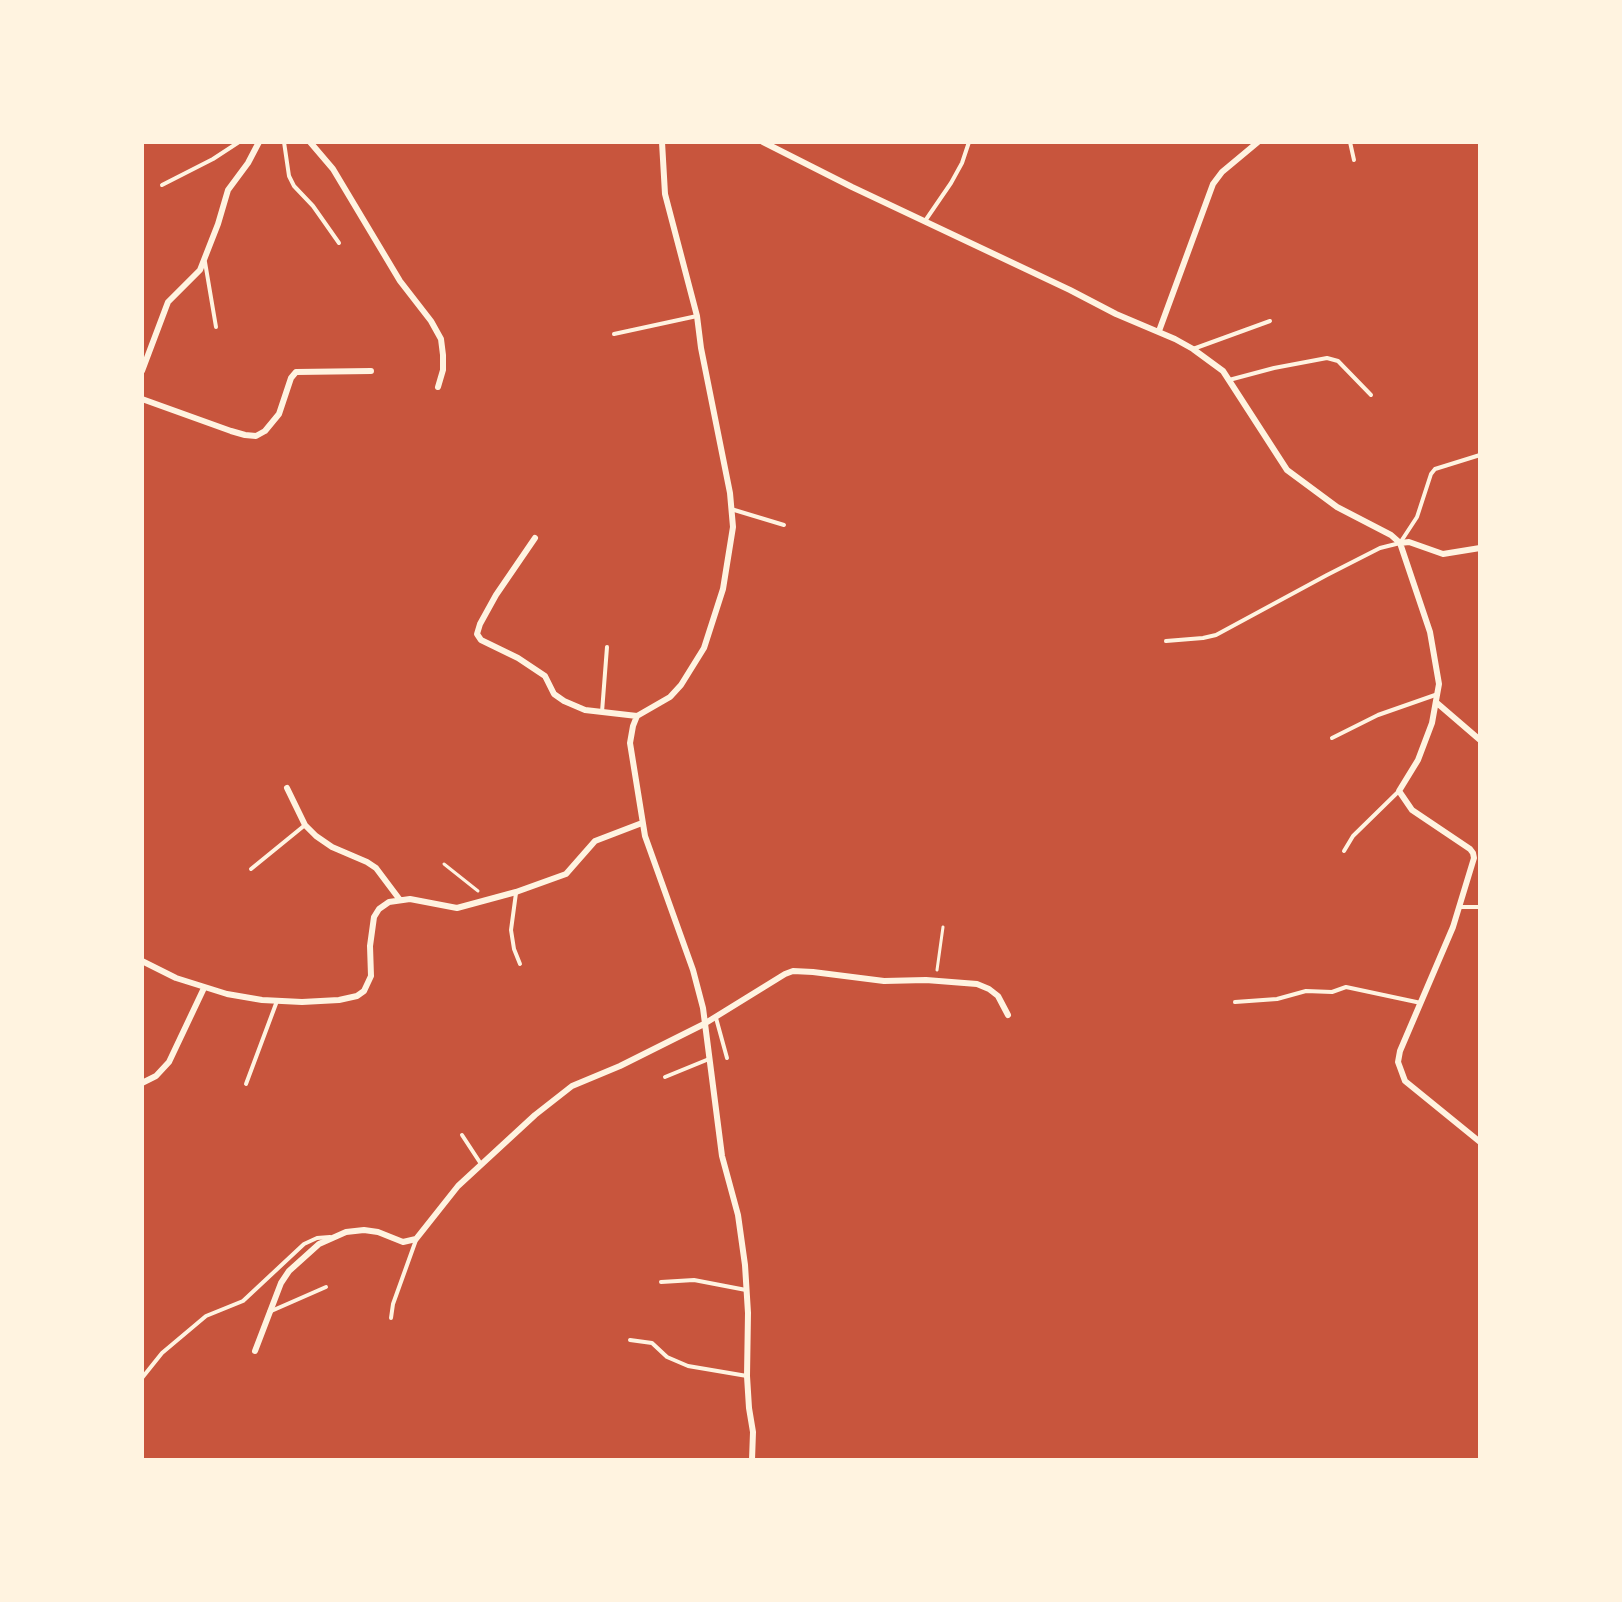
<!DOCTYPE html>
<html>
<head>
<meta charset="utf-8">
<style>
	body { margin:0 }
	#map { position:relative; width:1622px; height:1602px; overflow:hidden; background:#c8553d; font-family:Signika,sans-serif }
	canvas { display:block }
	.frame { position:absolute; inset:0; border:144px solid #fff3e0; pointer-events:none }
</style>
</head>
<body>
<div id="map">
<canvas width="1622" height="1602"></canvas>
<div class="frame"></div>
</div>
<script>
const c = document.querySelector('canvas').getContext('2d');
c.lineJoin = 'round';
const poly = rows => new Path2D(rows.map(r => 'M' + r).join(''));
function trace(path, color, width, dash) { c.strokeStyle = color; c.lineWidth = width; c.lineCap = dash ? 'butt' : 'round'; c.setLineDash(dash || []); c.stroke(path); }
trace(poly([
	[444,864,478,891],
	[937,970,943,927]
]), '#fff3e0', 3);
trace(poly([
	[284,142,289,176,294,186,313,206,339,243],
	[1350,142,1354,160],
	[162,185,213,159,239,142],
	[925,221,951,183,962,163,969,142],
	[205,262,216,327],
	[614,334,697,316],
	[1193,349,1270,321],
	[1229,380,1274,368,1327,358,1338,361,1371,395],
	[731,509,784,525],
	[1166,641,1203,638,1216,635,1327,575,1380,548,1400,543,1417,517,1431,474,1435,469,1480,455],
	[602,712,607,647],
	[1332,738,1378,715,1438,694],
	[1344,851,1353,836,1399,791],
	[251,869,305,825],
	[516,893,511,930,514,949,520,964],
	[1459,907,1480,907],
	[1235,1002,1277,999,1306,991,1332,992,1346,987,1421,1003],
	[716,1018,727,1058],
	[665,1077,709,1059],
	[246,1084,277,1001],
	[462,1135,481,1164],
	[661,1282,694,1280,746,1290],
	[269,1312,326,1287],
	[391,1318,393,1304,416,1240],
	[630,1340,652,1343,667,1357,688,1366,747,1376],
	[142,1378,162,1353,206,1316,243,1301,304,1244,317,1238,330,1237]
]), '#fff3e0', 4);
trace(poly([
	[310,142,333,169,400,281,431,321,441,339,443,355,443,370,438,387],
	[662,142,665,194,697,316,701,348,730,493,733,527,723,589,704,648,681,685,670,697,637,716,633,726,630,743,645,836,693,970,703,1008,722,1156,738,1215,745,1265,748,1313,747,1376,749,1408,753,1432,752,1460],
	[763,142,852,187,1070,290,1116,314,1175,339,1193,349,1223,371,1287,470,1337,507,1391,535,1400,543,1430,632,1439,684,1432,723,1418,760,1399,791,1412,810,1470,849,1473,853,1474,858,1453,927,1400,1051,1398,1062,1405,1081,1480,1142],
	[1159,331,1213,184,1222,172,1258,142],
	[142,371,168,302,200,270,218,224,228,190,248,163,259,142],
	[142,399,231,431,245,435,256,436,265,431,279,414,291,378,296,372,371,371],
	[535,538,496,595,480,624,477,634,481,640,518,658,545,676,554,694,564,701,585,710,637,716],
	[1400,543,1409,542,1443,554,1480,548],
	[1437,703,1480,740],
	[287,788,305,825,316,836,332,847,367,862,376,868,400,900],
	[142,961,176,978,227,994,262,1000,302,1002,339,1000,357,996,364,991,371,976,370,946,374,917,379,909,389,902,410,899,457,908,516,892,566,874,595,841,642,823],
	[142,1083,156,1076,169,1062,204,988],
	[255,1351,281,1283,289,1271,319,1244,346,1232,364,1230,378,1232,403,1242,416,1239,458,1186,535,1115,572,1086,620,1066,704,1024,785,974,793,971,813,972,884,981,926,980,977,984,989,989,998,996,1008,1015]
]), '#fff3e0', 6);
</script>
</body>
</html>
